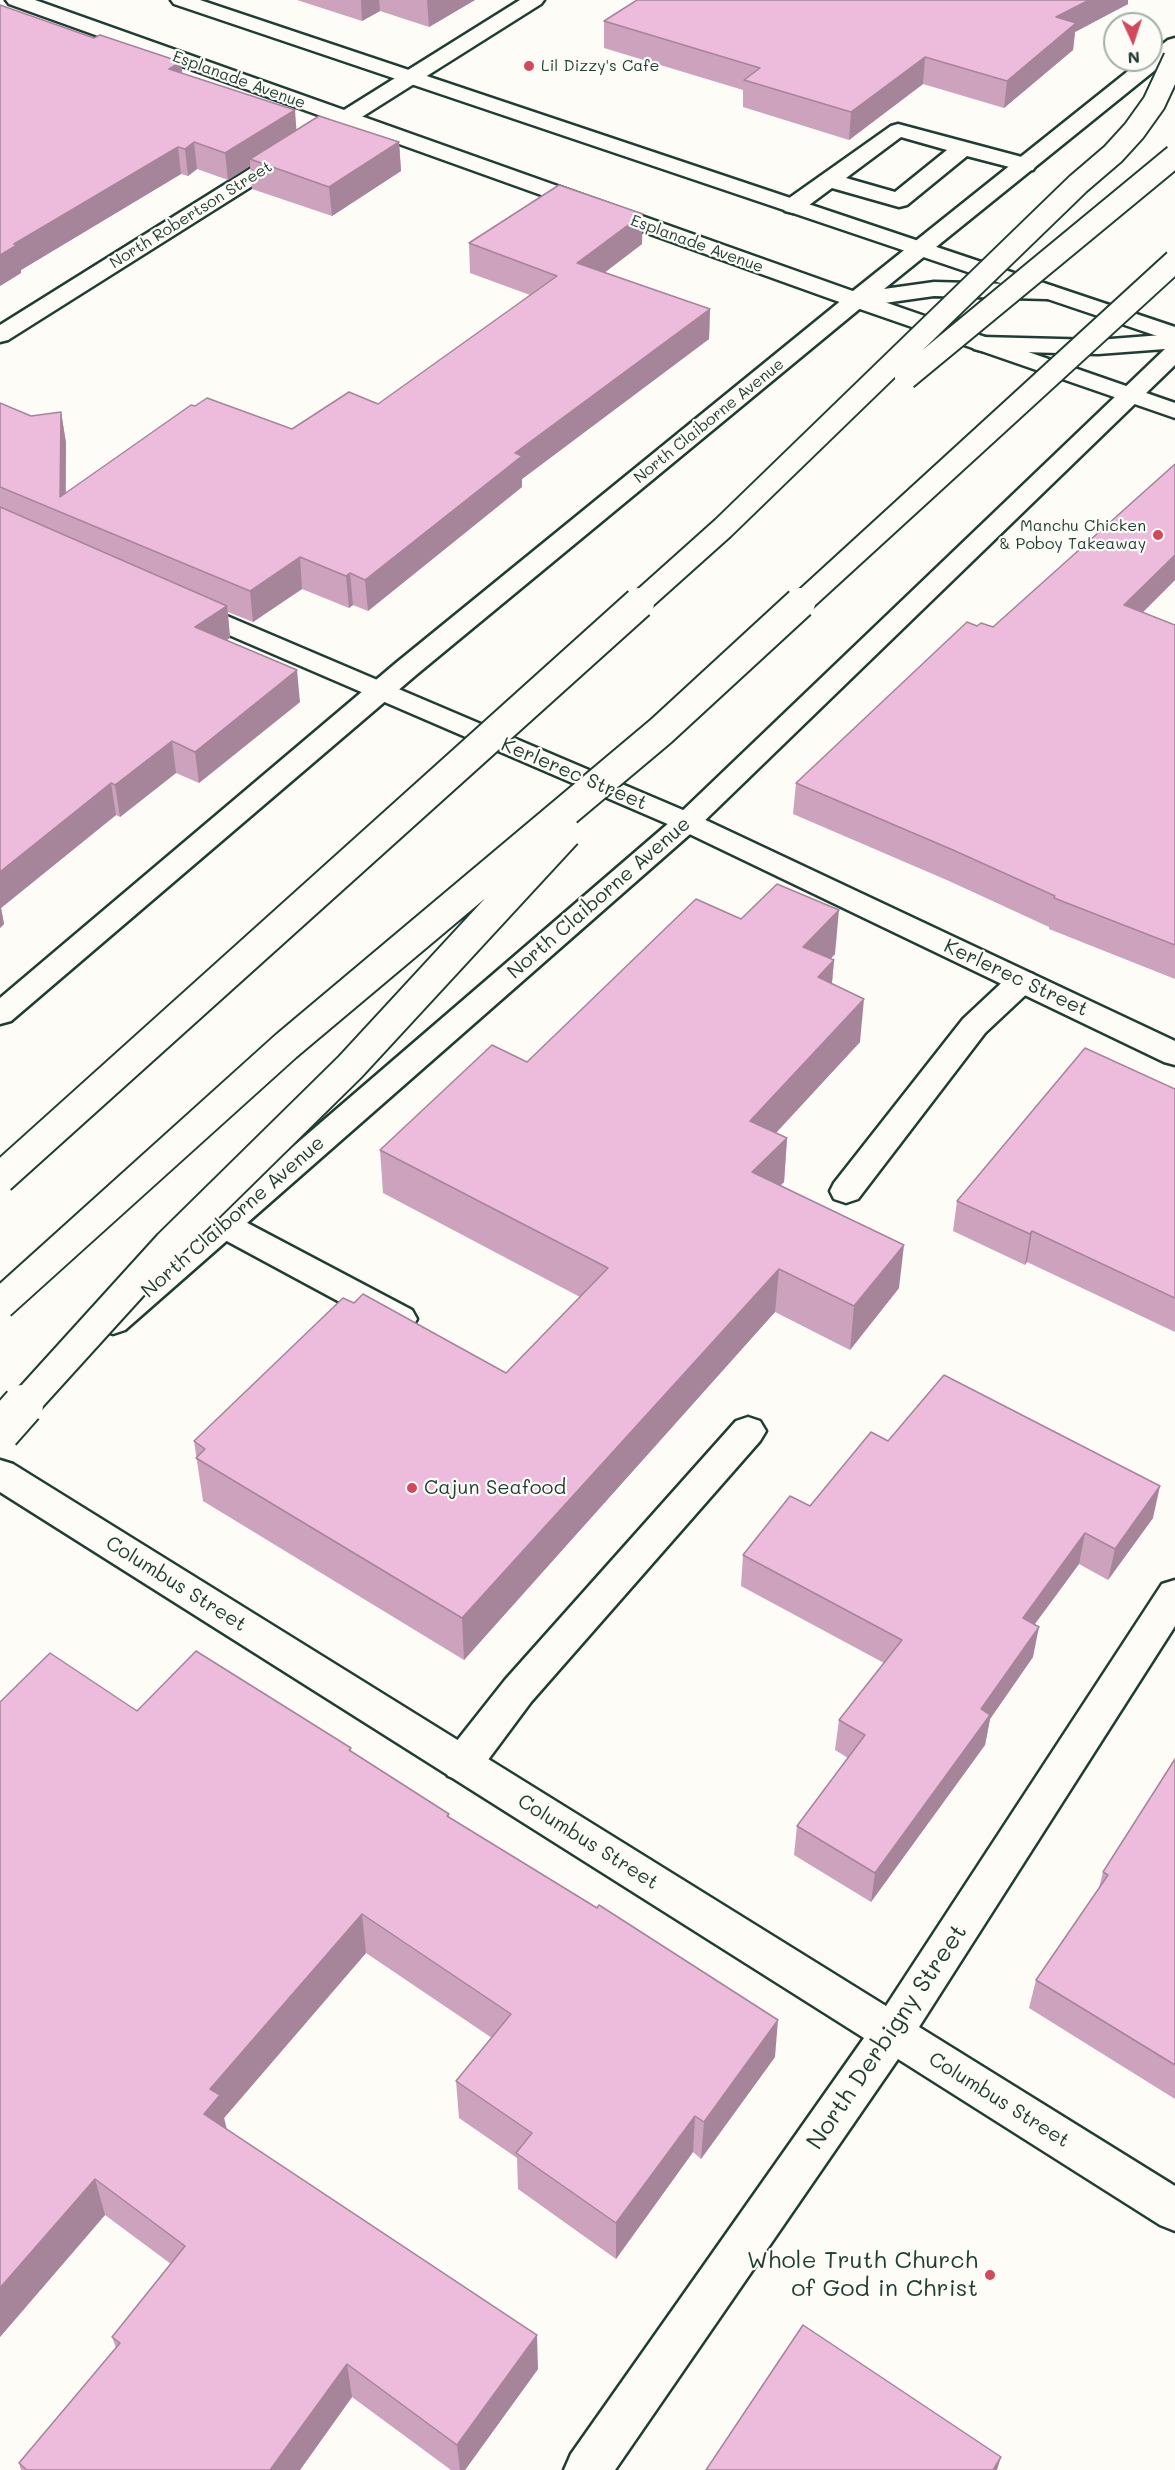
<!DOCTYPE html>
<html>
<head>
<meta charset="utf-8">
<style>
	body { margin:0 }
	#map { position:relative; width:1175px; height:2470px; overflow:hidden; background:#fdfcf7; font-family:Mali,sans-serif }
	canvas { display:block }
	.north { position:absolute; left:1103px; top:12px; width:60px; height:60px; box-sizing:border-box; background:#fdfcf7; border:2px solid #a4b0a9; border-radius:50%; rotate:177deg; font-size:16px; font-weight:700; line-height:24px; text-align:center; color:#1f3d34 }
	.north::after { content:''; display:block; margin:auto; width:21px; height:27px; background:#d1495b; clip-path:polygon(50% 0,100% 100%,50% 72%,0 100%) }
</style>
</head>
<body>
<div id="map">
<canvas width="1175" height="2470"></canvas>
<div class="north">N</div>
</div>
<script>
const c = document.querySelector('canvas').getContext('2d');
c.lineJoin = 'round';
const poly = rows => new Path2D(rows.map(r => 'M' + r).join(''));
function trace(path, color, width, dash) { c.strokeStyle = color; c.lineWidth = width; c.lineCap = dash ? 'butt' : 'round'; c.setLineDash(dash || []); c.stroke(path); }
function fill(path, color) { c.fillStyle = color; c.fill(path, 'evenodd'); }
function drawText(font, color, halo, rows, align = 'center') {
  c.font = font + ' Mali,sans-serif'; c.lineWidth = 4.5; c.setLineDash([]); c.textBaseline = 'middle'; c.strokeStyle = halo; c.fillStyle = color; for (const [text, x, y, turn = 0] of rows) {
    c.save(); c.translate(x, y); c.rotate((+turn || 0) * Math.PI / 180); c.textAlign = isNaN(turn) ? turn : align; if (halo) c.strokeText(text, 0, 0); c.fillText(text, 0, 0); c.restore();
  }
}
const service = poly([
	[898,124,1033,160,1036,165,1033,170,1025,171,967,156,907,205,899,207,832,188,801,211,793,213,785,211,782,206,785,201,891,126,898,124],
	[901,137,947,150,895,192,846,178,901,137],
	[1022,971,1033,974,1037,981,1033,988,985,1033,858,1199,846,1203,834,1199,830,1191,834,1183,963,1019,1011,974,1022,971],
	[224,1213,236,1217,412,1310,417,1319,412,1328,400,1332,388,1328,212,1233,208,1225,212,1217,224,1213],
	[748,1417,760,1421,766,1431,760,1441,531,1702,476,1776,462,1781,448,1776,443,1764,448,1752,505,1680,736,1421,748,1417]
]);
const minor = poly([
	[520,0,544,0,541,4,8,340,0,342,0,325,520,0],
	[187,599,697,816,1175,1041,1175,1065,1164,1062,677,828,178,613,174,607,178,601,187,599],
	[0,1460,13,1464,886,2006,1162,1584,1175,1580,1175,1626,919,2027,1175,2186,1175,2231,1160,2225,898,2059,615,2470,564,2470,571,2454,864,2038,0,1492,0,1460]
]);
const tertiary = poly([
	[6,0,35,0,847,289,1175,403,1175,418,831,299,9,4,6,0],
	[171,0,200,0,1175,327,1175,342,174,4,171,0]
]);
const secondary = poly([
	[1175,38,1175,54,884,289,934,282,1047,285,1055,287,1058,292,1055,297,1047,299,934,296,863,306,416,675,11,1021,0,1024,0,998,396,663,848,295,1142,60,1151,60,1151,53,1168,40,1175,38],
	[1175,334,1175,365,697,828,125,1330,113,1334,101,1330,96,1321,101,1312,677,816,1165,349,1098,354,982,351,974,349,970,344,974,339,982,337,1098,340,1175,334]
]);
trace(service, '#1f3d34', 5);
trace(minor, '#1f3d34', 5);
trace(tertiary, '#1f3d34', 5);
trace(secondary, '#1f3d34', 5);
fill(service, '#fdfcf7');
fill(minor, '#fdfcf7');
fill(tertiary, '#fdfcf7');
fill(secondary, '#fdfcf7');
const motorwayBridgeFar2 = poly([
	[906,378,1175,156],
	[637,605,723,528,1078,184,1113,154,1134,131,1154,103,1175,58],
	[799,605,1175,261]
]);
const motorwayBridgeFar1 = poly([
	[0,1178,639,603],
	[0,1304,286,1046,661,731,800,603],
	[22,1407,169,1245,350,1067,566,833]
]);
const motorwayBridge = poly([
	[0,1431,23,1405]
]);
trace(motorwayBridgeFar2, '#1f3d34', 26, []);
trace(motorwayBridgeFar1, '#1f3d34', 34, []);
trace(motorwayBridge, '#1f3d34', 44, []);
trace(motorwayBridgeFar2, '#fdfcf7', 22);
trace(motorwayBridgeFar1, '#fdfcf7', 30);
trace(motorwayBridge, '#fdfcf7', 40);
fill(poly([
	[297,0,475,0,429,27,380,11,362,21],
	[637,0,1128,0,1128,4,1075,32,1073,50,1004,108,923,84,849,140,743,107,743,90,604,48,604,21],
	[94,38,181,62,182,74,296,131,399,142,401,171,332,216,252,189,250,166,228,180,197,169,188,176,181,174,21,270,21,273,0,286],
	[469,243,642,244,605,272,710,309,709,339,522,479,522,487,368,611,353,605,349,608,302,589,253,622,228,612,230,638,226,640,300,702,199,783,176,773,120,817,116,815,1,908,4,924,0,928,0,403,31,416,61,412,66,443,66,494,378,404,530,295,470,273],
	[1175,464,1175,580,1143,612,1175,625,1175,979,1049,929,1049,927,949,881,793,814,796,783,977,626,993,627],
	[741,919,835,954,830,959,834,960,832,983,860,1042,776,1133,787,1138,784,1182,780,1186,899,1288,850,1350,775,1312,464,1660,203,1501,194,1441,354,1303,506,1373,580,1297,383,1193,380,1150,527,1062],
	[1175,1089,1175,1332,1027,1262,1025,1265,953,1231,957,1201],
	[888,1441,1153,1518,1108,1580,1079,1564,1035,1624,1033,1657,990,1719,985,1745,871,1902,794,1855,797,1826,848,1758,835,1750,839,1720,884,1663,741,1586,743,1555,810,1506],
	[0,1702,137,1711,351,1748,351,1752,449,1814,449,1817,775,2057,701,2159,693,2152,616,2259,518,2189,517,2158,459,2118,456,2081,492,2038,366,1953,224,2118,227,2129,538,2369,465,2470,451,2470,352,2397,300,2470,21,2470,19,2463,116,2348,112,2337,171,2264,105,2215,0,2337],
	[1175,1759,1175,2099,1029,2008,1036,1980,1099,1888,1103,1872]
]), '#cca2bd');
fill(poly([
	[361,0,379,0,380,11,362,21],
	[427,0,475,0,429,27],
	[1089,0,1128,0,1128,4,1075,32,1073,50,1004,108,1007,81,1056,17],
	[925,57,923,84,849,140,851,112],
	[181,62,184,88,169,69],
	[295,110,297,137,250,159,250,166,228,180,225,153],
	[194,142,197,169,188,176,185,149],
	[399,142,401,171,332,216,329,187],
	[178,147,181,174,21,270,21,273,0,286,0,255,14,244],
	[643,214,642,244,578,293,577,263],
	[710,309,709,339,522,479,522,487,368,611,365,580,515,453],
	[61,412,66,443,65,514,60,497],
	[1175,555,1175,580,1119,636,1124,605],
	[300,557,302,589,253,622,250,591],
	[350,573,353,605,349,608,346,576],
	[227,606,230,638,199,659,195,627],
	[297,670,300,702,199,783,195,752],
	[172,741,176,773,120,817,115,785],
	[111,783,116,815,1,908,4,924,0,928,0,872],
	[839,910,835,954,800,990,803,947],
	[834,960,830,1004,818,977],
	[864,999,860,1042,747,1164,750,1121],
	[787,1138,784,1182,749,1216,752,1172],
	[1032,1231,1027,1262,1025,1265,1030,1234],
	[904,1245,899,1288,850,1350,854,1306],
	[779,1269,775,1312,464,1660,462,1618],
	[1160,1486,1153,1518,1108,1580,1115,1549],
	[1085,1533,1079,1564,1017,1648,1023,1618],
	[1039,1627,1033,1657,990,1719,985,1745,871,1902,875,1873,981,1709],
	[362,1914,366,1953,224,2118,227,2132,204,2114,210,2089],
	[778,2020,775,2057,701,2159,704,2122],
	[695,2116,693,2152,616,2259,616,2223],
	[95,2179,105,2215,0,2337,0,2288],
	[537,2335,538,2369,465,2470,460,2470,457,2445],
	[347,2364,352,2397,300,2470,270,2470],
	[1001,2457,997,2470,993,2470]
]), '#a6849a');
const building = poly([
	[637,0,1089,0,1056,17,1076,23,1007,81,925,57,851,112,744,80,760,68,604,21,637,0],
	[0,5,94,38,100,35,181,62,169,69,295,110,225,153,194,142,185,149,178,147,14,244,17,245,0,255,0,5],
	[319,116,399,142,329,187,250,159,319,116],
	[559,185,643,214,577,263,710,309,515,453,522,456,365,580,350,573,346,576,300,557,250,591,0,487,0,403,31,416,61,412,60,497,191,405,195,406,207,398,292,429,349,392,378,404,557,276,469,243,559,185],
	[1175,464,1175,555,1124,605,1175,625,1175,945,1054,898,1055,896,953,850,796,783,967,622,977,626,981,623,993,627,1175,464],
	[0,507,227,606,195,627,297,670,195,752,172,741,115,785,111,783,0,872,0,507],
	[777,884,839,910,803,947,834,960,818,977,864,999,750,1121,787,1138,752,1172,904,1245,854,1306,779,1269,462,1618,196,1458,205,1449,194,1441,343,1298,354,1303,363,1294,506,1373,608,1268,380,1150,492,1045,527,1062,696,899,741,919,777,884],
	[1085,1048,1175,1089,1175,1298,1032,1231,1030,1234,957,1201,1085,1048],
	[944,1375,1160,1486,1115,1549,1085,1533,1023,1618,1039,1627,981,1709,990,1715,875,1873,797,1826,865,1735,839,1720,902,1640,743,1555,790,1496,810,1506,871,1432,888,1441,944,1375],
	[196,1651,351,1748,349,1750,449,1814,447,1816,597,1908,599,1905,778,2020,704,2122,695,2116,616,2223,516,2153,532,2133,456,2081,511,2014,362,1914,210,2089,220,2095,204,2114,537,2335,457,2445,347,2364,270,2470,27,2470,19,2463,120,2343,112,2337,185,2246,95,2179,0,2288,0,1702,50,1653,137,1711,196,1651],
	[1175,1759,1175,2065,1036,1980,1108,1875,1103,1872,1175,1759],
	[803,2325,1001,2457,993,2470,706,2470,803,2325]
]);
fill(building, '#edbcdc');
trace(building, '#a6849a', 1.5);
for (const [x, y, r, color] of [
	[529,66,6,"#d1495b"],
	[1158,535,6,"#d1495b"],
	[412,1488,6,"#d1495b"],
	[990,2275,6,"#d1495b"]
]) { const dot = new Path2D(); dot.arc(x, y, r, 0, 2 * Math.PI); c.fillStyle = color; c.fill(dot); trace(dot, '#fdfcf7', 2); }
drawText('16px', '#1f3d34', '#fdfcf7', [
	["Lil Dizzy's Cafe",541,66],
	["Manchu Chicken",1146,526,"right"],
	["& Poboy Takeaway",1146,544,"right"]
], 'left');
drawText('16px', '#1f3d34', '#fdfcf7', [
	["Esplanade Avenue",239,80,20],
	["North Robertson Street",191,215,-32],
	["Esplanade Avenue",697,244,20],
	["North Claiborne Avenue",709,421,-39]
]);
drawText('20px', '#1f3d34', '#fdfcf7', [
	["Kerlerec Street",574,774,23],
	["North Claiborne Avenue",599,898,-41],
	["Kerlerec Street",1016,978,25],
	["North Claiborne Avenue",233,1217,-41],
	["Columbus Street",176,1584,32],
	["Columbus Street",588,1842,32],
	["Columbus Street",999,2100,32]
]);
drawText('20px', '#1f3d34', '#fdfcf7', [
	["Cajun Seafood",424,1488]
], 'left');
drawText('24px', '#1f3d34', '#fdfcf7', [
	["North Derbigny Street",887,2037,-56]
]);
drawText('24px', '#1f3d34', '#fdfcf7', [
	["Whole Truth Church",978,2261],
	["of God in Christ",978,2289]
], 'right');
</script>
</body>
</html>
